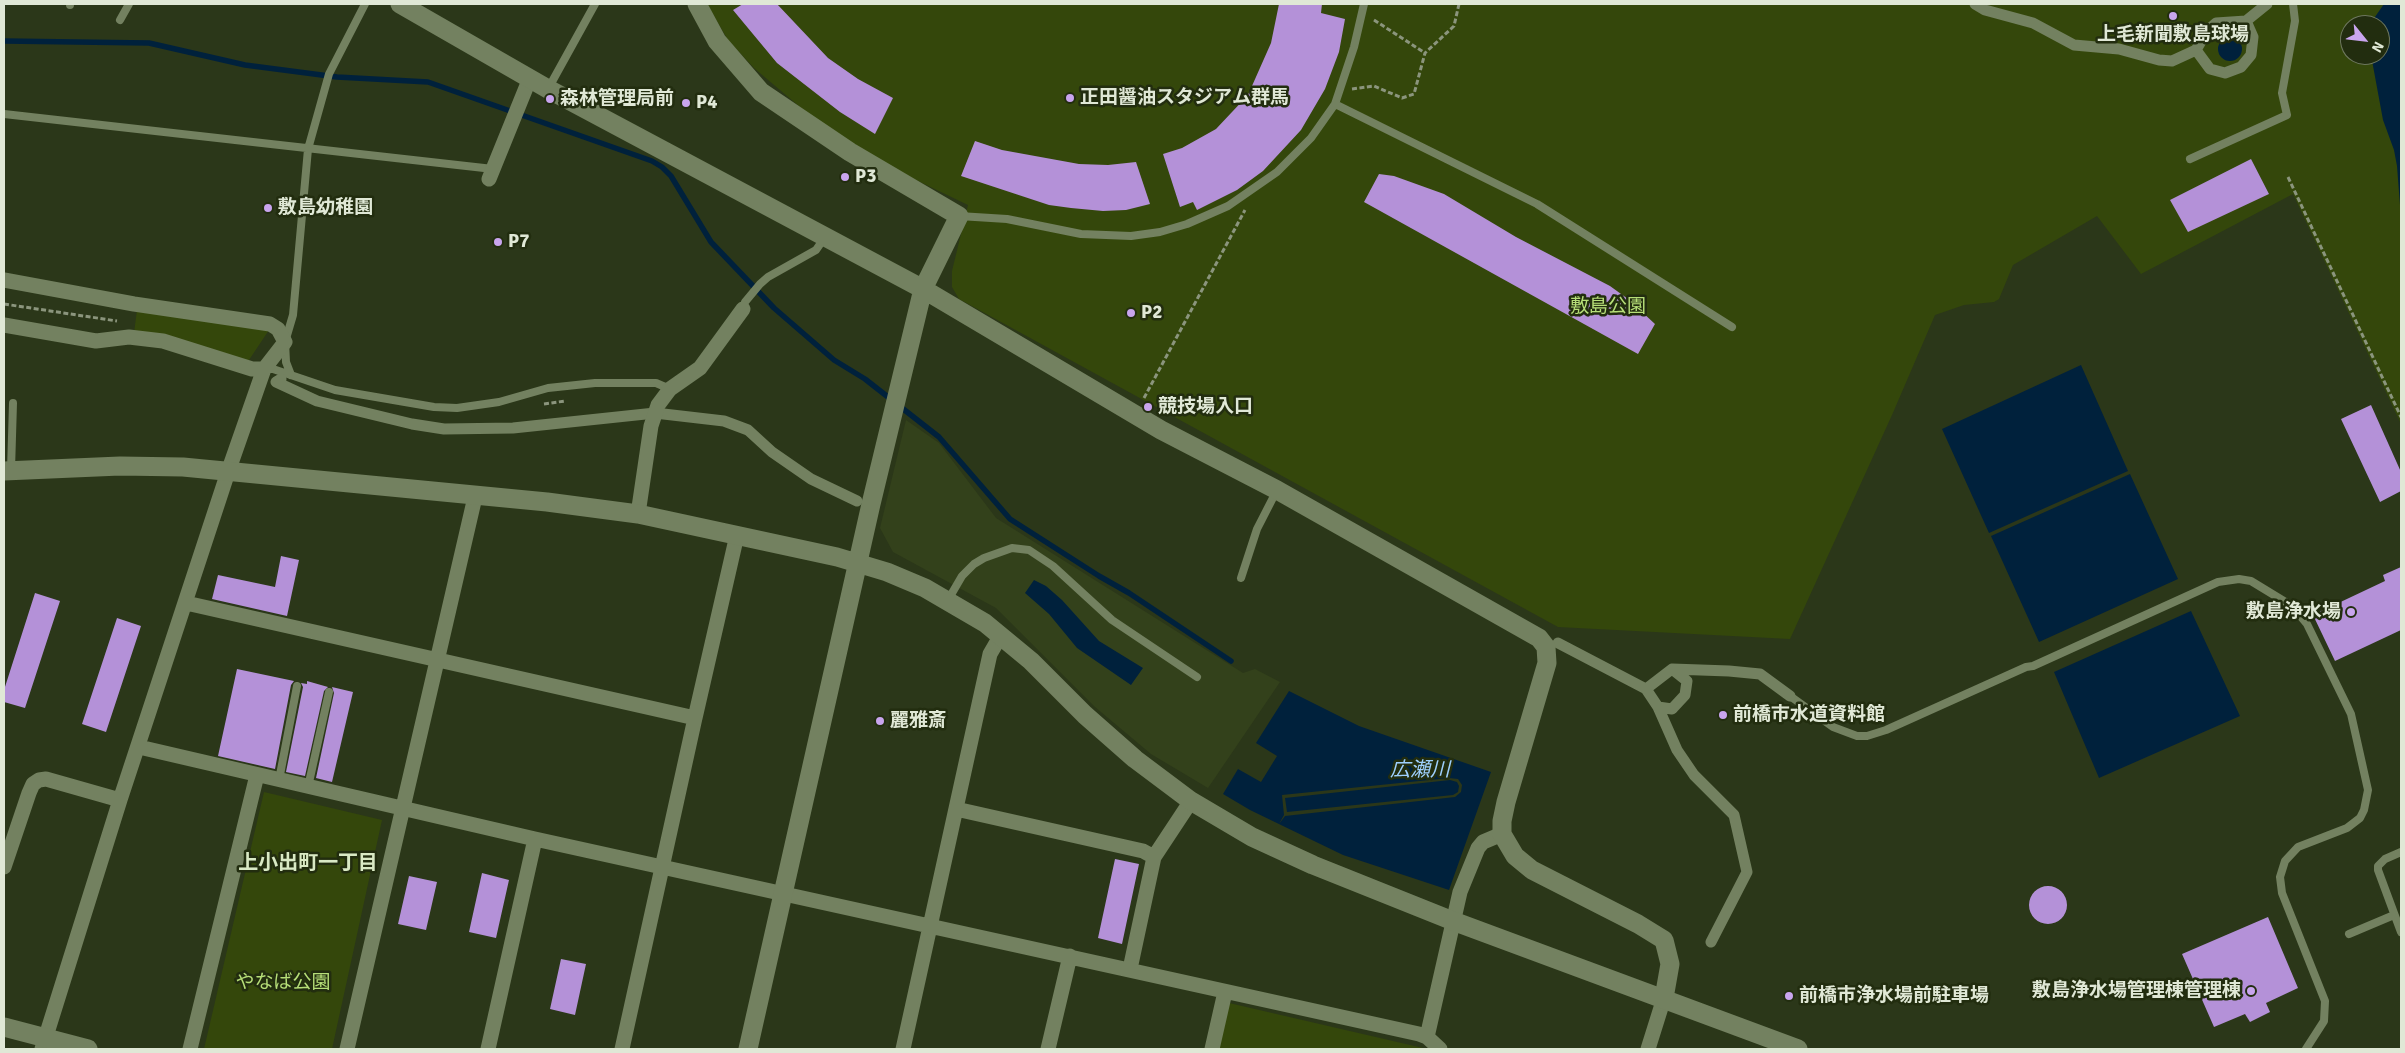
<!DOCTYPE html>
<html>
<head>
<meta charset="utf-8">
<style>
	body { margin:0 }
	#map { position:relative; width:2405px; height:1053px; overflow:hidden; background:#2b3719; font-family:Signika,sans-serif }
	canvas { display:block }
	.frame { position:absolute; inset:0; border:5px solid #e0e8d6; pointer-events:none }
	.north { position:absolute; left:2340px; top:15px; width:50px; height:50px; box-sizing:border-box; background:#222d0f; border:1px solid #6e785f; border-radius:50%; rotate:119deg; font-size:14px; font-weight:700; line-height:20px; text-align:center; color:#e0e8d6 }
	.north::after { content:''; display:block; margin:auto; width:18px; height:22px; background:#c9a5ee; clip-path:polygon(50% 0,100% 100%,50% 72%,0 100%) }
</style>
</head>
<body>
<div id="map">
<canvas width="2405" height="1053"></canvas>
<div class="frame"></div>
<div class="north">N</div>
</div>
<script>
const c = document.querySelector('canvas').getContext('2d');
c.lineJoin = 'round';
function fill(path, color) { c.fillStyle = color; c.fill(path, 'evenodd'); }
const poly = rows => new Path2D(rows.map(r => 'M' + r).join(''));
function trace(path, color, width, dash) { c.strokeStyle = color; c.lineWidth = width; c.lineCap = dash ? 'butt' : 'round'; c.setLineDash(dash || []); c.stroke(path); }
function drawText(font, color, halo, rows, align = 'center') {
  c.font = font + ' Signika,"Noto Sans JP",sans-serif'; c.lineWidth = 5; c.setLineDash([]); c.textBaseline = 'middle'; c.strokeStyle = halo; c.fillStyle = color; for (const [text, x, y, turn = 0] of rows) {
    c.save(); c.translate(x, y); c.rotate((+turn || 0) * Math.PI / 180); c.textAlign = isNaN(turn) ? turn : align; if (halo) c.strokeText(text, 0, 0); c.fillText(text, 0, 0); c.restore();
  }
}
fill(poly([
	[906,420,939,443,996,518,1243,673,1255,669,1280,682,1208,788,1151,754,1095,707,996,608,893,552,880,528]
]), '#33411b');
fill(poly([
	[707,4,2401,4,2401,424,2293,194,2141,274,2097,216,2013,265,1999,299,1994,302,1964,305,1935,315,1892,415,1790,639,1558,627,959,299,952,287,952,271,968,205,916,180,849,143,813,118,754,68,728,40],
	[2350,25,2380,25,2380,55,2350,55],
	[137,310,269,330,247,363,134,333],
	[264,792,382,820,332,1049,204,1049],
	[1229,1003,1423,1048,1424,1049,1219,1049]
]), '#34470b');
fill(poly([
	[2384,4,2401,4,2401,218,2397,166,2394,150,2383,120,2371,55,2380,55,2380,25,2370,24],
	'2218 49a12 12 0 1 1 24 0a12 12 0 1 1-24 0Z',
	[2081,365,2128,471,1989,533,1942,429],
	[2130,474,2178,579,2039,642,1991,536],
	[1034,580,1046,586,1062,600,1099,641,1143,668,1131,685,1077,648,1049,614,1025,593],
	[2191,611,2240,716,2099,778,2054,672],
	[1289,691,1359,726,1491,772,1449,890,1343,855,1250,810,1223,794,1238,769,1261,782,1277,756,1256,743]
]), '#00213c');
fill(poly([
	[1449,778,1458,779,1462,785,1461,792,1455,797,1285,816,1279,824,1284,815,1282,795],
	[1450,780,1457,782,1459,786,1458,792,1453,795,1287,812,1285,798]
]), '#2b3719');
trace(poly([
	[4,41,149,43,245,65,337,77,428,82,652,161,662,167,671,176,711,242,774,308,834,360,865,379,939,437,1010,519,1099,576,1129,593,1231,661]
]), '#00213c', 5.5);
fill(poly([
	[743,4,777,4,828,58,858,79,893,98,875,134,840,112,777,63,733,10],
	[1279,4,1322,4,1321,13,1345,19,1339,52,1325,89,1301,130,1263,171,1237,190,1197,210,1193,202,1180,207,1163,154,1182,148,1216,129,1248,95,1271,43],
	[975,141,1002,150,1079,164,1108,165,1136,162,1150,204,1126,210,1103,211,1071,208,1049,205,961,176],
	[2251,159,2269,194,2188,232,2170,200],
	[1379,174,1394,176,1444,194,1516,237,1610,286,1628,299,1655,324,1638,354,1364,202],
	[2371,405,2401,472,2401,491,2380,502,2341,419],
	[281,556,299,560,287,616,212,599,218,575,275,587],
	[2401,567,2401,630,2335,661,2313,615,2385,581,2383,575],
	[35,593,60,601,25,708,4,702,4,690],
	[117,618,141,626,106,732,82,724],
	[237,669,294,681,291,685,275,769,218,756],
	[307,681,328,687,324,691,305,776,286,772,303,687,301,683,307,684],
	[332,687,353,692,332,782,316,778,334,693],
	[1115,859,1139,864,1122,944,1098,938],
	[482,873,509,880,496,938,469,932],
	[409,876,437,882,426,930,398,924],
	'2029 905a19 19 0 1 1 38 0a19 19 0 1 1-38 0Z',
	[2268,917,2298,988,2266,1003,2270,1012,2250,1022,2245,1014,2214,1027,2182,954],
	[561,959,586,964,575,1015,550,1009]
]), '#b491d8');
trace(poly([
	[1374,20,1425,53],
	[2177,24,2187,37],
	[1352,89,1374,86,1402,98,1414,94,1425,53,1454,26,1459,4],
	[2288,177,2401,417],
	[4,304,117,321],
	[1144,398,1245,210],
	[544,404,565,401]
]), '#8b957d', 3, [5, 2.5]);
trace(poly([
	[70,5,70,4],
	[120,20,129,4],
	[548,89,595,4],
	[1335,104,1537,204,1732,327],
	[4,114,493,169],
	[2190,159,2287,115,2282,93,2295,21,2293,4],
	[959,216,1007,219,1081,234,1131,236,1160,232,1187,224,1228,206,1277,172,1311,138,1335,104,1354,47,1364,4],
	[743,309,745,302,760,284,768,277,816,250,825,237],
	[264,369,273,369,335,390,434,407,457,408,499,402,548,388,595,383,656,383,670,389],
	[291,375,286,362,285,342,293,315,308,149,329,74,365,4],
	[11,470,13,403],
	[1241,578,1257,529,1277,490],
	[948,600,962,576,974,564,984,558,1012,548,1029,550,1053,566,1112,620,1197,677],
	[1790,696,1833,727,1857,736,1867,736,1886,730,2026,667,2033,666,2218,582,2239,579,2251,581,2292,606,2307,624,2351,714,2368,790,2364,810,2360,818,2347,828,2298,847,2285,861,2280,877,2282,893,2325,1001,2324,1021,2306,1049],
	[279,780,297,686],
	[308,787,329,692],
	[2401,852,2385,859,2378,866,2378,870,2401,932],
	[2349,934,2394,915]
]), '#738160', 8);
trace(poly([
	[1975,4,1985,10,2033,23,2074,45,2119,49,2159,60,2172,61,2196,50,2207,31,2216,23,2246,21,2267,4],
	[2196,50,2210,69,2225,73,2241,67,2251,55,2253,37,2246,21],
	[281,379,276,382,317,401,412,424,444,429,513,428,655,413,724,421,748,430,772,452,811,479,857,501],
	[1558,643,1646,689,1672,669,1729,671,1760,674,1790,696],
	[1646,689,1658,707,1672,709,1685,695,1687,681,1672,669],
	[1658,707,1677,750,1694,775,1734,815,1747,872,1711,942]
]), '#738160', 11);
trace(poly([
	[489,179,530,78],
	[4,280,134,304,270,324,278,329,285,342,264,369,228,472,120,800,42,1049],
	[4,325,96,341,129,337,163,341,252,369,264,369],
	[638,514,651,426,658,405,670,389,700,368,743,309],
	[186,603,695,718,737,535],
	[139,747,535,839,1419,1034,1427,1037,1440,1049],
	[956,809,1143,851,1154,857],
	[4,867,29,793,33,784,39,780,46,779,120,800],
	[1130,969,1154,857,1191,801],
	[1427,1037,1460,892,1478,848,1483,842,1502,834],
	[190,1049,257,775],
	[347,1049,475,497],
	[488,1049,535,839],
	[622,1049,695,718],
	[903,1049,990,654,1001,635],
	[1048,1049,1070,956],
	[1212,1049,1225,992],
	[1648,1049,1664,998]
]), '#738160', 15);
trace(poly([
	[400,4,548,89,923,289,1161,430,1277,490,1539,638,1546,647,1547,663,1506,802,1502,821,1502,834,1515,856,1532,870,1638,924,1664,940,1670,964,1664,998],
	[697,4,717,41,761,92,850,152,959,216,923,289,871,504,748,1049],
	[4,471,120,466,183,467,547,502,638,514,837,557,887,572,925,588,985,623,1031,661,1085,715,1135,759,1191,801,1252,837,1313,865,1453,921,1798,1049],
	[4,1027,88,1049]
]), '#738160', 19);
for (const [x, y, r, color] of [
	[2173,16,5,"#c9a5ee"],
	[1070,98,5,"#c9a5ee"],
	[550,99,5,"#c9a5ee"],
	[686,103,5,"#c9a5ee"],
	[845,177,5,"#c9a5ee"],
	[268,208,5,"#c9a5ee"],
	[498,242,5,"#c9a5ee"],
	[1131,313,5,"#c9a5ee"],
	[1148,407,5,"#c9a5ee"],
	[2351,612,5,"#c9a5ee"],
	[1723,715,5,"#c9a5ee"],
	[880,721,5,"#c9a5ee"],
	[2251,991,5,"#c9a5ee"],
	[1789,996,5,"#c9a5ee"]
]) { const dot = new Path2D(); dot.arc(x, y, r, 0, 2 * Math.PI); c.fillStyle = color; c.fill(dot); trace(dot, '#222d0f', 2); }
drawText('bold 19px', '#e0e8d6', '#222d0f', [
	["上毛新聞敷島球場",2173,35,"center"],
	["正田醤油スタジアム群馬",1080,98],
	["森林管理局前",560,99],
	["P4",696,103],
	["P3",855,177],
	["敷島幼稚園",278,208],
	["P7",508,242],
	["P2",1141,313],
	["競技場入口",1158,407],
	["敷島浄水場",2341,612,"right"],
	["前橋市水道資料館",1733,715],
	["麗雅斎",890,721],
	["敷島浄水場管理棟管理棟",2241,991,"right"],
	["前橋市浄水場前駐車場",1799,996]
], 'left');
drawText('19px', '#b6de78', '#222d0f', [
	["敷島公園",1608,307],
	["やなば公園",283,983]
]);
drawText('italic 20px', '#9ecffd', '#222d0f', [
	["広瀬川",1420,771]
]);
drawText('bold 20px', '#d9e9c4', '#222d0f', [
	["上小出町一丁目",308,864]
]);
</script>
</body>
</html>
